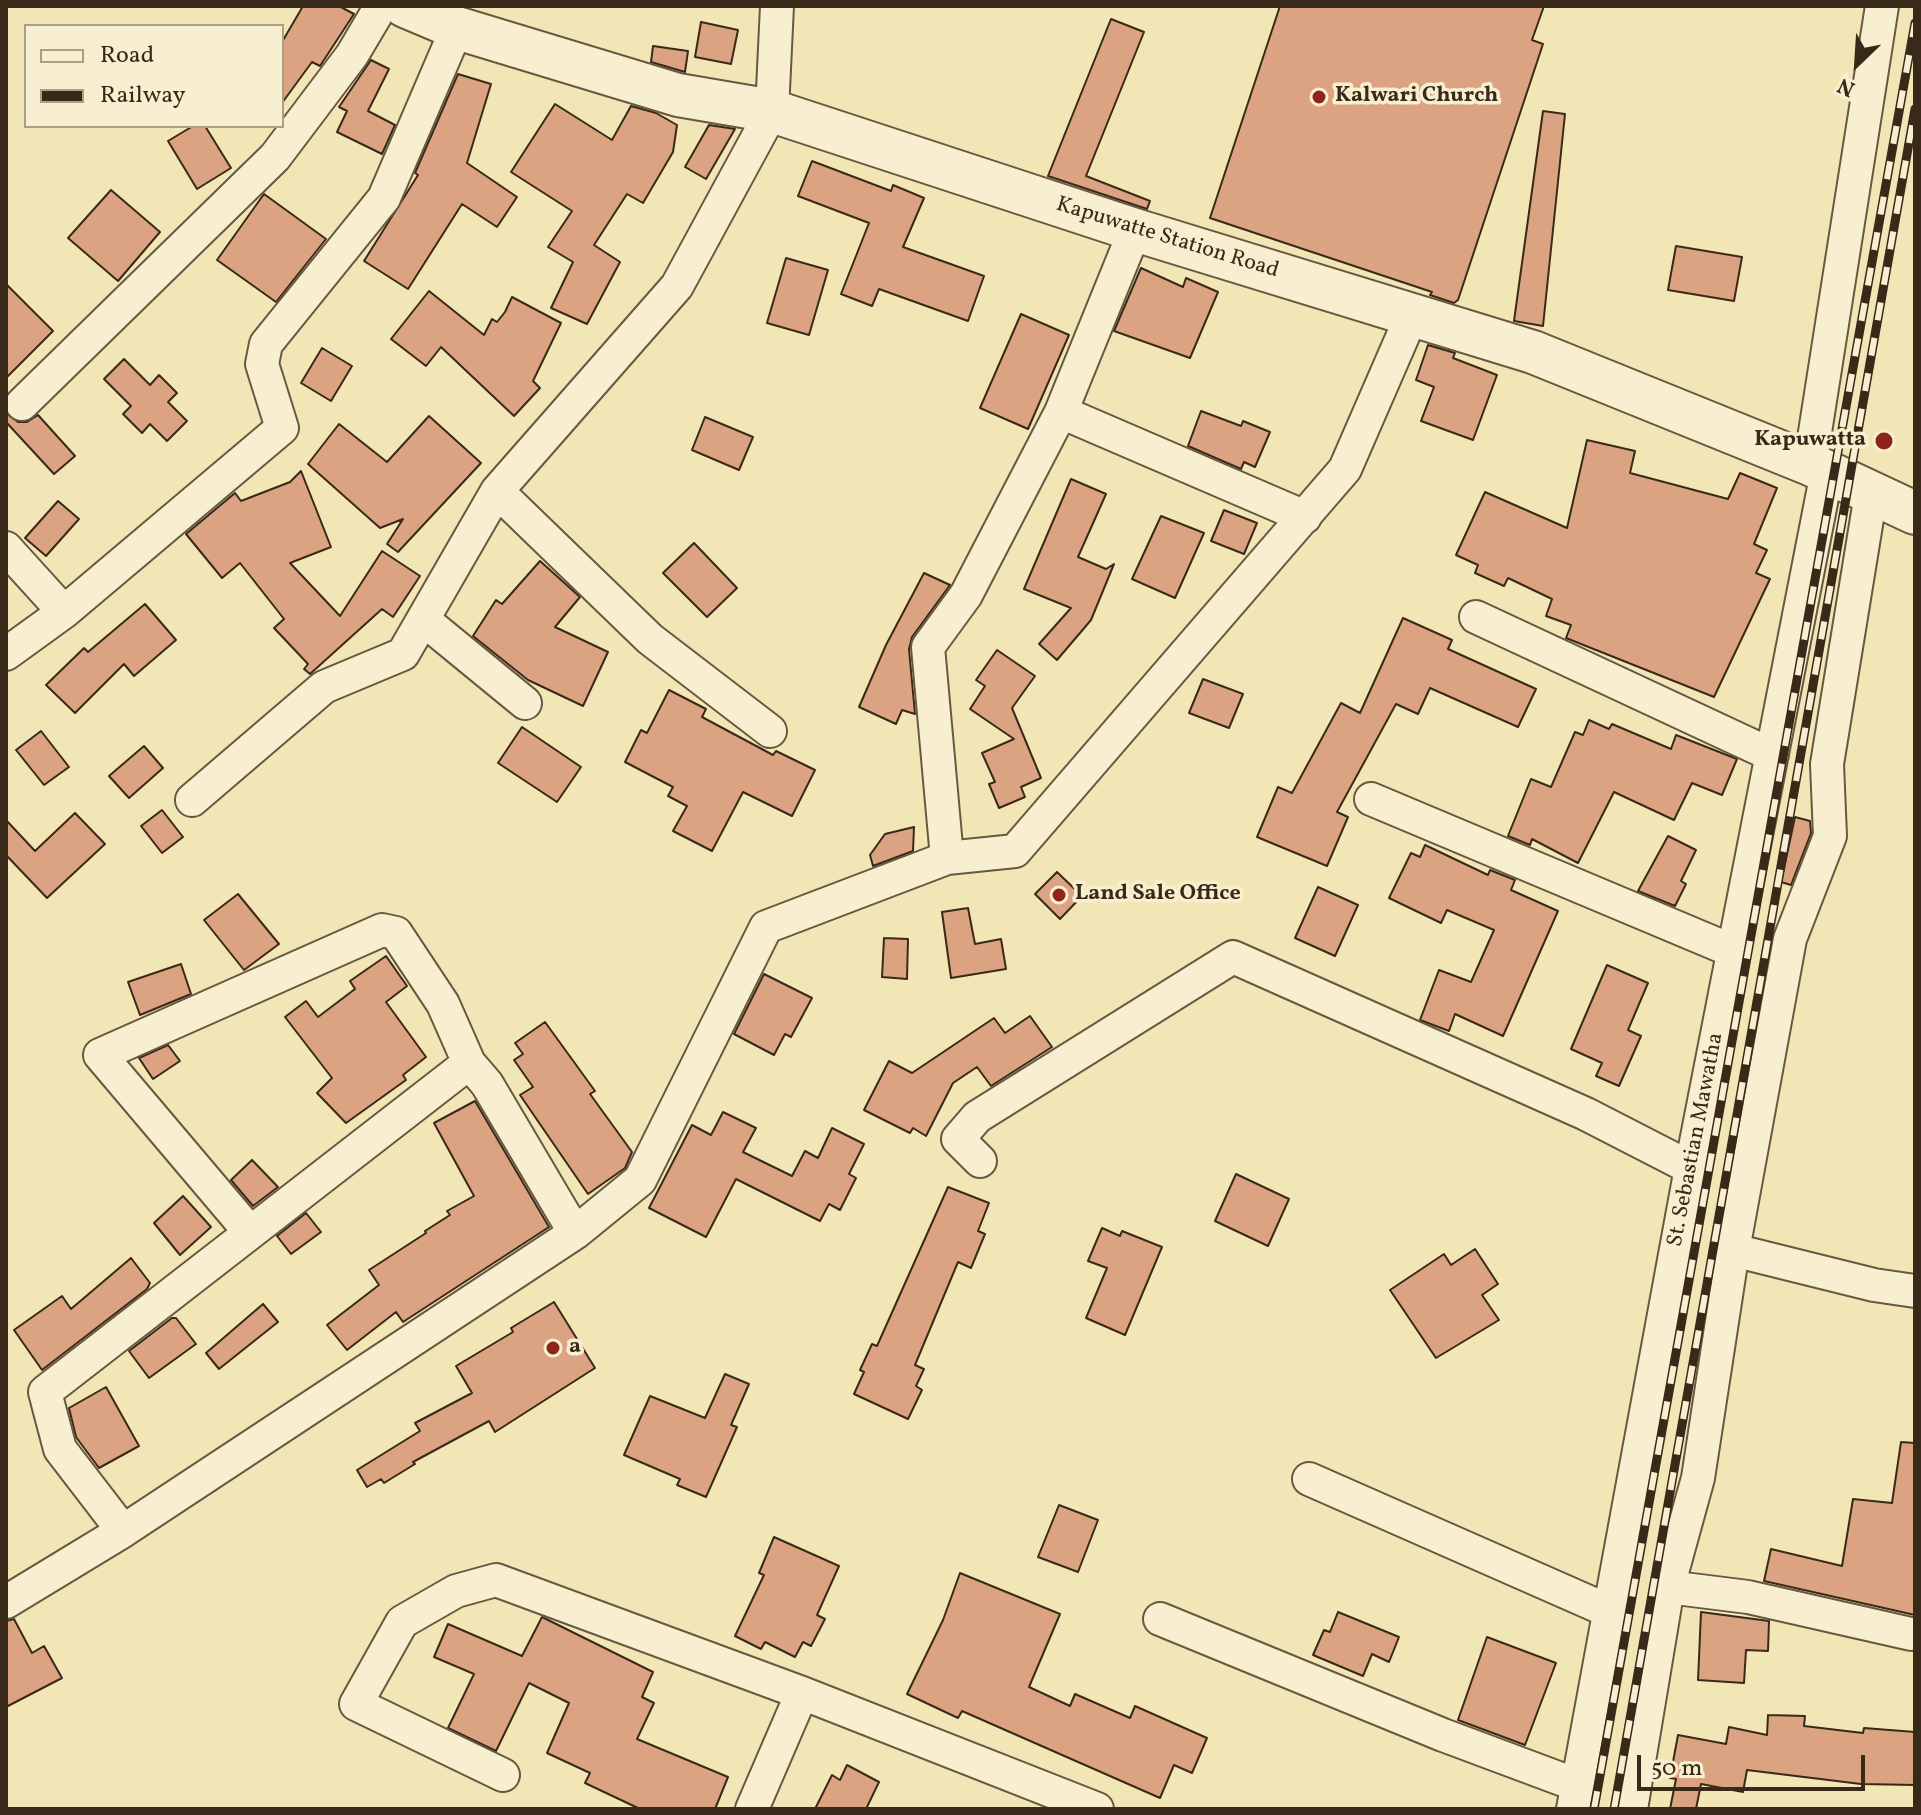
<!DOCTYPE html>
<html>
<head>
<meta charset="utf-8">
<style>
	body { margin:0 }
	#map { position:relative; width:1921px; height:1815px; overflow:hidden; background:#f3e6b6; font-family:Vollkorn,serif }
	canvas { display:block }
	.frame { position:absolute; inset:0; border:8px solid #392919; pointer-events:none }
	.legend { position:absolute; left:24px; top:24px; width:260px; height:104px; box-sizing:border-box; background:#f7efd0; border:2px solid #aba087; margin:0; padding:10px 14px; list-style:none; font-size:24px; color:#392919 }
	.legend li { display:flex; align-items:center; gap:16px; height:40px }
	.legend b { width:40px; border:2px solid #aba087 }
	.north { position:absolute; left:1817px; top:24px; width:80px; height:80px; -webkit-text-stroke:6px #f7efd0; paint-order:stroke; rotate:205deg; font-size:22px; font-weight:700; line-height:32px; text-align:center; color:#392919 }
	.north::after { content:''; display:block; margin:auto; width:28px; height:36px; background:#392919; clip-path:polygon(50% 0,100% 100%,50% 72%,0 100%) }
	.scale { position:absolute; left:1637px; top:1755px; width:228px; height:36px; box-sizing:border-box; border:4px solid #392919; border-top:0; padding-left:10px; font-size:24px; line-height:28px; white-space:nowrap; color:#392919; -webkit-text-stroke:6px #f7efd0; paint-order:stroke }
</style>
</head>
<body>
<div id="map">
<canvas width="1921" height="1815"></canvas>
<div class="frame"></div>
<ul class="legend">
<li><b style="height:10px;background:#f7efd0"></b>Road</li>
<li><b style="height:10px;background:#392919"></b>Railway</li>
</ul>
<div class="north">N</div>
<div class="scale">50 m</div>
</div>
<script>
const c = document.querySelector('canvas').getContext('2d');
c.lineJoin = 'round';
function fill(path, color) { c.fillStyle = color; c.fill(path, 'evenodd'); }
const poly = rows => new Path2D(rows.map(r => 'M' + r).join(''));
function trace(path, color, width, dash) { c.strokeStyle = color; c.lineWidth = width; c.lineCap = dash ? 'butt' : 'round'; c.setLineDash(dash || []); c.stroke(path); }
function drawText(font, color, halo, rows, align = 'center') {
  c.font = font + ' Vollkorn,serif'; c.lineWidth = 7; c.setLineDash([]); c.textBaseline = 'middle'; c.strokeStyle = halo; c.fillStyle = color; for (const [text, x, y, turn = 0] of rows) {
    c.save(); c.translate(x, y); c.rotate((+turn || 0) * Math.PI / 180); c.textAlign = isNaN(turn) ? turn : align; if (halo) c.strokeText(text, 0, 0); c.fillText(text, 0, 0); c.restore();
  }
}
const building = poly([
	[303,6,339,6,354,14,320,66,312,62,282,103,282,42,303,6],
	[1280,6,1544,6,1532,40,1543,44,1458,300,1454,303,1430,295,1432,292,1210,218,1280,6],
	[1111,19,1144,32,1086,176,1150,201,1147,209,1048,176,1111,19],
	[701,22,738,30,731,64,695,57,701,22],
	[653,46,688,51,685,72,651,62,653,46],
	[371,60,389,69,368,111,395,125,382,154,337,132,347,111,339,107,371,60],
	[458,74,491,84,467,163,517,197,497,227,462,204,408,289,364,261,418,175,415,173,458,74],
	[555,104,612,140,631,106,656,113,677,125,673,152,643,203,627,194,594,245,620,262,587,324,551,308,573,262,548,247,572,211,511,172,555,104],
	[1543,111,1565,114,1543,326,1514,321,1543,111],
	[709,125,735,129,706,179,685,167,709,125],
	[193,126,205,126,231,168,197,189,168,141,193,126],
	[812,161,891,191,893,185,924,198,903,247,984,276,968,321,879,289,872,306,841,294,869,223,798,196,812,161],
	[111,190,160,232,118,281,68,238,111,190],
	[264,194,326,239,276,302,217,260,264,194],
	[1676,246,1742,257,1734,301,1668,290,1676,246],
	[786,258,828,270,809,335,767,323,786,258],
	[1141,268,1183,287,1186,278,1218,292,1190,358,1114,331,1141,268],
	[6,284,53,331,6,378,6,284],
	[429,291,484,335,492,319,497,322,505,312,512,297,561,323,533,381,540,388,514,416,441,347,426,366,391,339,429,291],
	[1021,314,1069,335,1028,429,980,408,1021,314],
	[1428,345,1455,353,1453,358,1497,375,1473,440,1421,421,1434,387,1416,380,1428,345],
	[322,348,352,366,331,401,301,383,322,348],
	[124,359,150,385,159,375,177,393,168,402,187,421,167,441,150,424,142,433,123,414,131,406,104,379,124,359],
	[1201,411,1241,426,1243,421,1270,432,1255,467,1244,462,1241,469,1188,446,1201,411],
	[6,413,18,422,27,422,38,415,75,456,54,474,6,422,6,413],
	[429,416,481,463,398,552,387,544,403,519,380,528,308,464,339,424,387,462,429,416],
	[705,417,753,437,739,470,692,450,705,417],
	[1587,440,1635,451,1630,473,1728,499,1740,473,1777,488,1754,544,1767,550,1756,573,1770,579,1714,697,1566,638,1571,625,1546,616,1552,599,1508,578,1504,586,1475,573,1478,565,1456,555,1485,492,1567,528,1587,440],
	[301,471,331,547,290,563,340,616,382,551,420,576,393,617,382,609,310,674,304,669,308,664,274,628,284,619,240,563,222,578,186,534,235,493,241,501,290,482,301,471],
	[1071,479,1106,494,1078,557,1106,569,1114,564,1091,620,1057,660,1039,644,1071,608,1024,589,1071,479],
	[58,501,79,519,46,556,25,538,58,501],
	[1224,510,1257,523,1244,554,1211,541,1224,510],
	[1161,516,1204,533,1175,598,1132,579,1161,516],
	[694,543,737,588,707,617,663,573,694,543],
	[540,561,580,597,555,627,608,652,583,706,528,680,473,636,496,600,502,604,540,561],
	[924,573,950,585,912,637,909,649,915,714,902,710,896,724,859,707,886,645,924,573],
	[145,604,176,640,134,676,124,664,75,713,46,685,84,648,88,652,145,604],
	[1403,618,1452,640,1448,649,1536,689,1518,727,1430,688,1418,714,1396,704,1337,812,1348,817,1327,866,1257,837,1278,787,1292,793,1341,703,1360,713,1403,618],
	[997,650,1035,676,1012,708,1041,778,1021,787,1025,797,999,808,989,784,995,782,982,753,1014,739,970,709,985,686,976,680,997,650],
	[1203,679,1243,694,1229,728,1189,713,1203,679],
	[669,690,706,709,702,717,773,755,776,751,815,770,792,816,743,792,712,851,673,831,687,806,668,796,673,787,625,762,641,730,647,733,669,690],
	[1589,720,1609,729,1612,724,1671,749,1676,735,1737,759,1722,795,1692,783,1674,820,1614,792,1578,863,1532,839,1530,845,1508,836,1531,779,1551,787,1575,732,1583,735,1589,720],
	[522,727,581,767,557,802,498,763,522,727],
	[41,731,69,767,44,785,16,750,41,731],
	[144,746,163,768,129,798,109,776,144,746],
	[162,810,183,837,162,853,141,826,162,810],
	[75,813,105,844,47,898,6,855,6,820,35,851,75,813],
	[1795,817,1810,821,1811,833,1791,885,1781,882,1795,817],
	[914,827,913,851,873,866,870,855,885,834,914,827],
	[1668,836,1696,850,1681,881,1686,884,1675,906,1638,891,1668,836],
	[1425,845,1488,875,1490,870,1515,880,1511,890,1558,911,1503,1036,1455,1014,1449,1031,1420,1020,1439,970,1471,982,1494,930,1447,910,1441,923,1389,898,1411,853,1420,857,1425,845],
	[1057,872,1082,896,1060,919,1035,894,1057,872],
	[1318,887,1358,905,1335,956,1295,938,1318,887],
	[238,894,279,944,244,970,204,920,238,894],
	[968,908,975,944,1001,939,1006,969,951,978,942,912,968,908],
	[884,938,908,939,907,979,882,977,884,938],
	[386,956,407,986,386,1002,426,1057,403,1075,406,1080,346,1123,317,1093,332,1078,285,1017,306,1001,318,1017,355,989,350,981,386,956],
	[181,964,191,994,140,1015,128,982,181,964],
	[1607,965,1648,983,1628,1030,1641,1036,1619,1086,1596,1076,1602,1063,1571,1049,1607,965],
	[764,974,812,998,791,1037,785,1034,774,1055,734,1034,764,974],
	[1030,1016,1052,1047,991,1086,977,1067,953,1083,926,1136,913,1128,910,1133,864,1110,889,1061,912,1073,994,1018,1005,1033,1030,1016],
	[545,1022,595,1091,590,1094,632,1152,625,1168,588,1194,520,1095,533,1087,514,1060,523,1054,515,1043,545,1022],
	[168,1045,180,1061,153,1079,139,1058,168,1045],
	[475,1101,549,1227,403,1322,396,1312,347,1350,327,1325,379,1285,369,1270,426,1233,425,1231,450,1215,447,1211,474,1196,434,1123,475,1101],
	[723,1112,756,1128,743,1152,792,1176,805,1151,818,1158,832,1128,864,1144,849,1174,856,1178,840,1210,829,1204,820,1221,736,1179,706,1237,649,1208,692,1125,711,1135,723,1112],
	[252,1160,278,1187,253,1206,231,1180,252,1160],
	[1236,1174,1289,1199,1268,1246,1215,1221,1236,1174],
	[948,1187,989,1203,978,1231,985,1234,971,1268,958,1262,915,1365,924,1369,916,1386,922,1390,908,1419,854,1394,864,1372,860,1370,872,1344,877,1346,948,1187],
	[183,1196,211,1227,180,1255,154,1223,183,1196],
	[306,1213,321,1232,291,1254,277,1236,306,1213],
	[1102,1228,1120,1236,1122,1231,1162,1247,1125,1335,1086,1318,1107,1268,1088,1261,1102,1228],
	[1475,1249,1498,1284,1482,1295,1499,1320,1436,1358,1390,1290,1444,1254,1451,1265,1475,1249],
	[131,1258,150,1283,147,1289,42,1370,14,1330,62,1296,71,1309,131,1258],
	[554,1302,595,1368,495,1432,489,1421,413,1462,415,1464,384,1483,381,1479,367,1487,357,1470,420,1431,415,1423,472,1393,456,1366,513,1332,511,1328,554,1302],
	[263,1304,278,1322,219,1369,206,1353,263,1304],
	[172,1318,176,1318,196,1344,149,1378,129,1351,172,1318],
	[725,1374,749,1384,731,1425,737,1427,706,1497,677,1485,680,1479,624,1455,650,1396,705,1418,725,1374],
	[106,1387,139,1446,99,1468,76,1437,69,1408,106,1387],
	[1901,1442,1915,1443,1915,1615,1764,1581,1771,1549,1842,1566,1853,1499,1892,1503,1901,1442],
	[1059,1505,1098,1520,1078,1572,1038,1557,1059,1505],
	[774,1537,839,1566,817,1615,825,1619,811,1646,803,1642,795,1657,765,1642,761,1649,735,1636,764,1575,759,1573,774,1537],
	[960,1573,1060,1614,1029,1687,1070,1706,1075,1694,1130,1718,1135,1706,1207,1738,1192,1773,1174,1765,1160,1798,962,1711,958,1718,907,1694,943,1620,960,1573],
	[1338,1612,1399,1637,1389,1662,1372,1654,1363,1676,1313,1655,1324,1630,1330,1632,1338,1612],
	[1701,1612,1769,1621,1768,1651,1746,1650,1744,1683,1698,1680,1701,1612],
	[542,1617,653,1672,642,1697,654,1703,637,1739,728,1777,715,1809,640,1809,585,1783,590,1773,547,1753,569,1703,529,1683,496,1751,448,1728,474,1674,434,1657,448,1624,522,1656,542,1617],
	[14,1619,32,1653,44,1646,62,1678,6,1707,6,1621,14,1619],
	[1487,1637,1556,1663,1525,1745,1458,1720,1487,1637],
	[1768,1715,1805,1716,1804,1726,1863,1733,1864,1728,1915,1732,1915,1785,1861,1784,1747,1770,1743,1792,1701,1784,1696,1809,1670,1809,1676,1779,1670,1778,1678,1735,1726,1744,1729,1727,1767,1735,1768,1715],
	[847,1765,879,1782,866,1809,815,1809,832,1775,840,1780,847,1765]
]);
fill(building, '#dca382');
trace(building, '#392919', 2);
const minor = poly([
	[22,404,275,157,352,55,381,6],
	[1061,412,1305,517],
	[1810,464,1882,6],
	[497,491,650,639,770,731],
	[6,548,64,612],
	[1476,617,1772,755],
	[425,621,525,703],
	[6,654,64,612,282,428,262,364,266,344,384,198,457,28],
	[1371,799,1733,951],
	[192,800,324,687,403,654,497,491,677,286,772,111,777,6],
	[947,858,928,647,966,595,1061,412,1135,230],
	[980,1161,958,1139,977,1117,1233,957,1586,1114,1691,1168],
	[249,1231,100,1055,382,930,396,933,443,1004,469,1063],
	[1733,1250,1874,1285,1915,1291],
	[1309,1479,1609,1611],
	[123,1531,60,1449,45,1392,469,1063,487,1084,575,1233],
	[1668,1587,1748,1597,1911,1634],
	[6,1602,123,1531,575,1233,640,1180,766,927,947,858,1015,851,1345,469,1412,315],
	[1160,1619,1443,1735,1577,1785],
	[503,1775,356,1704,402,1622,456,1591,496,1580,802,1693,1097,1809],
	[752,1809,802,1693],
	[1573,1809,1691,1168,1827,472],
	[1631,1809,1668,1587,1698,1478,1733,1250,1790,939,1830,836,1827,764,1871,494]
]);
const tertiary = poly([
	[405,6,457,28,678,95,772,111,1135,230,1533,352,1810,464,1915,513]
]);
trace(minor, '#685840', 36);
trace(tertiary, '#685840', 46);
trace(minor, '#f7efd0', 32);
trace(tertiary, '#f7efd0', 42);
const rail = poly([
	[1594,1809,1915,23],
	[1614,1809,1915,109]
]);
trace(rail, '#392919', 9);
trace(rail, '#f7efd0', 6, [18]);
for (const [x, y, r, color] of [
	[1319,97,8,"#8f2418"],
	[1884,441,10,"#8f2418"],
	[1059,895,8,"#8f2418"],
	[553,1348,8,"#8f2418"]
]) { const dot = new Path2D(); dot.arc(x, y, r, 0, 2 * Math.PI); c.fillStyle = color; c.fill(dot); trace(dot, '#f7efd0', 3); }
drawText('bold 22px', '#392919', '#f7efd0', [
	["Kalwari Church",1335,97],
	["Kapuwatta",1866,441,"right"],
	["Land Sale Office",1075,895],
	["a",569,1348]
], 'left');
drawText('22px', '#392919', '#f7efd0', [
	["Kapuwatte Station Road",1167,239,17],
	["St. Sebastian Mawatha",1697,1140,-79]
]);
</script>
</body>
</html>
